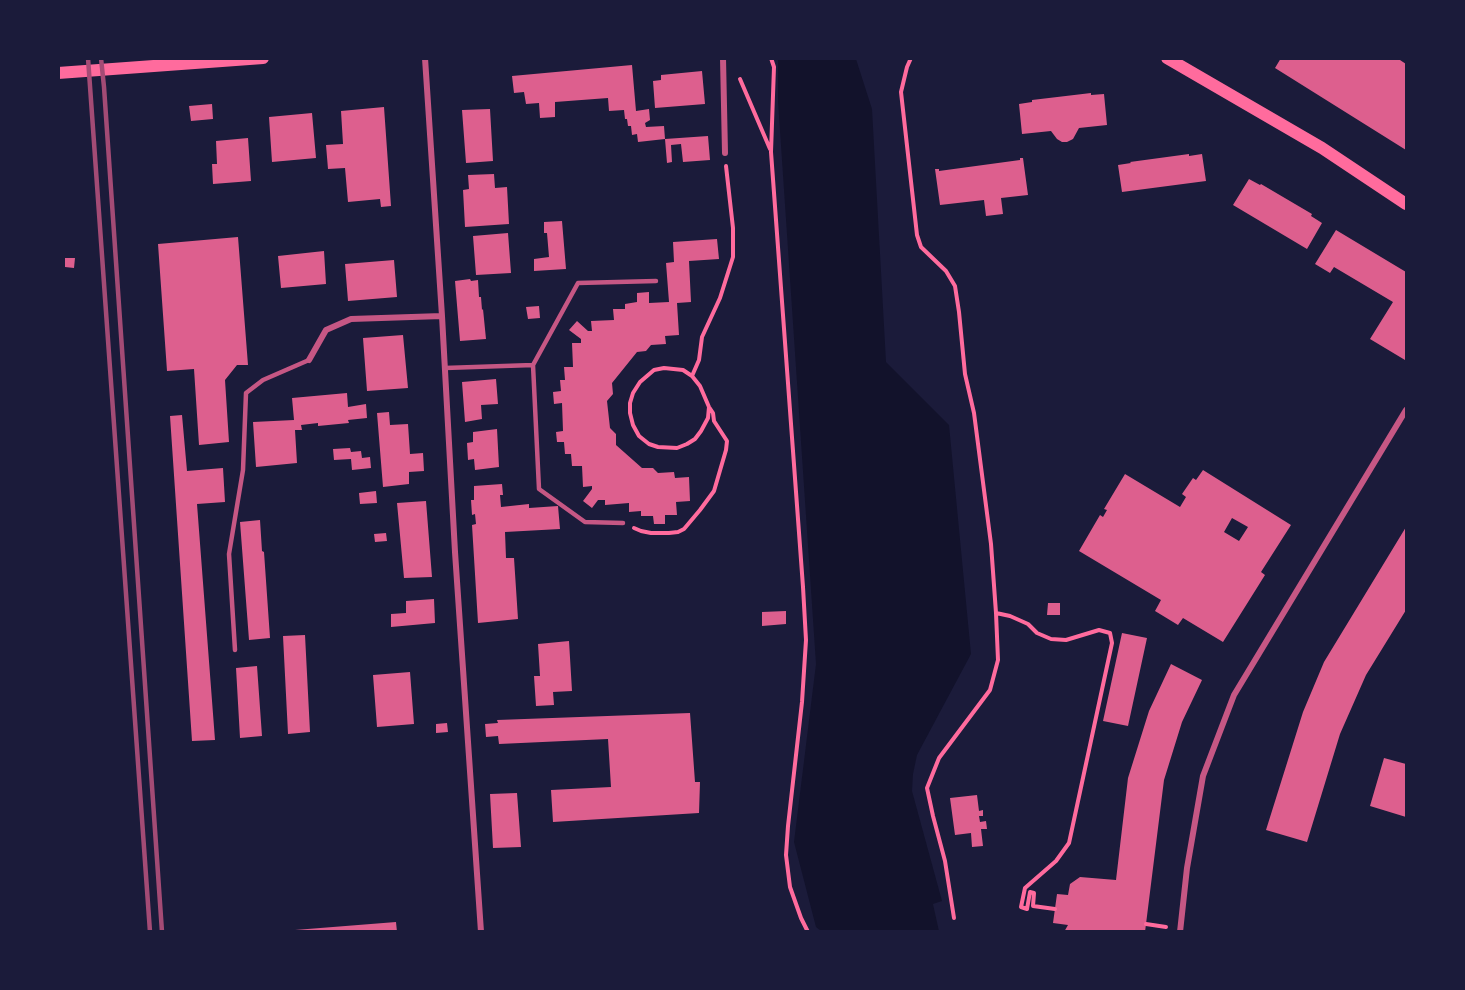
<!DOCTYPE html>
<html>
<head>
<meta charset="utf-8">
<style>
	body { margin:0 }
	#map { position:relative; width:1465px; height:990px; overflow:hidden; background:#1b1b3a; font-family:"Fira Sans",sans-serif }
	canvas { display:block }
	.frame { position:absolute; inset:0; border:60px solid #1b1b3a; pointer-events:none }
</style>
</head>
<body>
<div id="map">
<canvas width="1465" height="990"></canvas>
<div class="frame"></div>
</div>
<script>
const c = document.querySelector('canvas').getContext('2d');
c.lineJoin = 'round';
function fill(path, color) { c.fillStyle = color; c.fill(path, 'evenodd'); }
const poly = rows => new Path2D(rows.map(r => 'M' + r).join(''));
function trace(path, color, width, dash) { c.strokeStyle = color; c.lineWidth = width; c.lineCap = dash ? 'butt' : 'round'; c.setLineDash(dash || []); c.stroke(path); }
fill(poly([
	[778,59,856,59,872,109,886,362,949,425,971,654,917,755,913,774,912,791,942,901,933,904,939,931,821,931,816,927,794,842,816,664,778,101]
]), '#12122b');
fill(poly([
	[1281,58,1397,58,1406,64,1406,150,1275,68],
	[632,65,636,111,649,109,650,120,645,123,646,127,664,126,665,139,638,142,637,134,632,135,631,126,628,126,627,119,625,119,624,110,609,111,608,98,555,102,555,117,540,118,539,103,526,104,524,92,514,93,512,76],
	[702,71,705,104,655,108,653,81,661,80,661,75],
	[1091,93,1091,95,1104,94,1107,125,1079,128,1073,139,1067,142,1062,142,1057,139,1051,131,1022,134,1019,104,1032,102,1032,100],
	[212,104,213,119,191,121,189,106],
	[384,107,391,206,381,207,380,199,348,202,345,168,328,169,326,145,343,144,341,111],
	[490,109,493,161,466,163,462,110],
	[312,113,316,158,272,162,269,117],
	[708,136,710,160,683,162,681,144,671,145,672,162,667,163,665,139],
	[248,138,251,181,213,184,212,164,217,164,216,141],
	[1189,154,1189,156,1202,154,1206,181,1122,192,1118,165,1131,163,1130,162],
	[1020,158,1023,158,1028,195,1001,198,1003,214,986,216,984,200,940,205,935,169,939,169,939,171,1020,160],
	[494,174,495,188,507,187,509,224,465,227,463,190,469,189,468,175],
	[1249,179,1260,185,1261,184,1312,214,1311,216,1322,223,1307,249,1233,205],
	[562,221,566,269,534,271,534,259,549,257,547,233,544,233,544,222],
	[1336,230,1406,272,1406,358,1405,360,1370,339,1393,302,1334,267,1330,273,1315,264],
	[508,233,511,273,476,275,473,236],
	[238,237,248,365,237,365,225,380,229,442,199,445,194,369,167,371,158,244],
	[717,239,719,259,689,261,691,302,677,303,679,335,665,336,666,344,651,345,646,351,637,352,612,383,613,394,607,401,610,428,616,434,616,445,642,468,653,468,658,473,674,472,675,478,689,477,690,501,676,502,677,515,665,515,665,524,654,524,653,516,641,516,641,511,629,512,629,503,605,505,605,500,598,500,592,508,583,501,592,489,592,486,583,487,582,466,572,466,571,454,565,454,564,442,557,442,556,432,563,431,562,403,554,404,553,392,561,391,560,380,565,380,564,367,573,367,572,343,581,343,581,339,569,330,577,321,588,331,592,331,591,321,614,320,613,309,625,309,625,304,637,302,637,293,649,292,649,303,669,302,666,263,674,262,673,242],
	[324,251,326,284,281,288,278,256],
	[65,258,75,258,74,268,65,267],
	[394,260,397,297,348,301,345,264],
	[470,279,471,281,478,280,479,297,481,297,482,310,483,309,486,339,460,341,455,281],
	[539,306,540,318,528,319,526,307],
	[403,335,408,388,367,391,363,338],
	[496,379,498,404,481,405,482,419,465,422,462,382],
	[347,393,348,407,366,404,367,418,348,420,349,423,318,426,318,423,301,425,302,430,295,430,297,463,256,467,253,422,294,420,292,398],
	[389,412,390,425,408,424,410,454,423,453,424,471,409,472,409,484,383,487,377,413],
	[182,415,187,471,223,468,225,502,197,504,215,740,192,741,170,416],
	[497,429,499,467,475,470,474,459,468,460,467,443,473,442,473,432],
	[350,448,351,452,361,451,362,458,370,457,371,468,352,470,351,459,334,460,333,449],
	[1203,470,1291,525,1261,572,1265,575,1223,642,1183,618,1178,625,1155,611,1161,600,1079,551,1100,515,1103,517,1107,510,1104,509,1125,474,1180,507,1186,497,1182,494,1193,478,1196,480],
	[1232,518,1248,527,1239,541,1224,532],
	[502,484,503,495,500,495,501,507,529,504,529,508,558,506,560,529,505,532,506,558,514,558,518,619,478,623,472,525,476,524,475,514,472,515,471,500,474,500,474,486],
	[376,491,377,503,360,504,359,493],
	[426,501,432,577,404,578,397,503],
	[260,520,262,551,264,552,270,638,249,640,240,522],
	[1406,527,1406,610,1366,675,1340,734,1307,842,1266,830,1303,712,1324,662],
	[386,533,387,541,375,542,374,534],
	[434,599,435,623,391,627,391,614,406,613,406,601],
	[1048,603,1060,603,1060,615,1047,615],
	[786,611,786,624,762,626,762,612],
	[1122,633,1147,638,1128,726,1103,721],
	[305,635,310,732,288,734,283,636],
	[569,641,572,691,553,692,554,705,536,706,534,676,540,676,538,644],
	[1171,664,1202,680,1182,722,1164,780,1145,932,1064,932,1068,925,1053,923,1057,894,1068,895,1070,884,1080,877,1116,880,1128,778,1149,711],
	[257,666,262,736,240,738,236,668],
	[410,672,414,724,377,727,373,675],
	[690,713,695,782,700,782,699,813,553,822,551,790,611,787,608,739,499,744,498,736,486,737,485,724,498,723,497,720],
	[447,723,448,732,436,733,436,724],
	[1384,758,1406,764,1406,817,1370,806],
	[517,793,521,847,493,848,490,794],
	[977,795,979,811,983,810,983,816,979,816,980,822,986,821,987,829,981,829,983,846,972,847,971,833,955,835,950,798],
	[396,922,397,932,295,932,295,930]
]), '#dd5f8e');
trace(poly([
	[771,58,774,67,771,152,803,587,806,640,802,702,788,826,786,855,790,887,801,918,808,932],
	[911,58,907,67,901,92,917,235,921,247,946,271,955,286,959,312,965,374,974,413,991,544,996,613,998,660,990,690,939,758,927,788,933,816,945,861,954,918],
	[740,79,770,149],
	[692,376,699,360,702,337,720,298,733,257,733,228,726,166],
	[634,528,641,531,651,533,669,533,678,532,684,529,700,510,714,491,726,450,727,441,714,421,713,413,709,407,700,386,692,376,683,370,664,368,654,370,640,382,633,393,630,403,630,413,633,425,639,436,649,444,658,447,677,448,687,444,695,439,701,431,708,418,709,407],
	[996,613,1010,616,1028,624,1037,633,1051,639,1066,640,1099,630,1110,633,1112,643,1069,843,1056,861,1025,888,1021,907,1027,909,1030,892,1034,893,1033,906,1055,909],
	[1146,924,1166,927]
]), '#ff6b9d', 4);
trace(poly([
	[533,365,578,283,656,281],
	[445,368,533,365,539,489,585,522,623,523],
	[235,650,229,554,243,470,246,393,263,380,309,360]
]), '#c65784', 4.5);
trace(poly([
	[425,58,442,316,455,552,481,932],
	[723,58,725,153],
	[309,360,326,330,351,319,442,316],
	[1180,932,1187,868,1203,776,1234,695,1406,410]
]), '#c65784', 6);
trace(poly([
	[1167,58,1322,148,1406,204],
	[58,73,263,58]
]), '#ff6b9d', 12);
trace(poly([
	[88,58,150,932],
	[101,58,104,87,162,932]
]), '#a44b75', 4.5);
</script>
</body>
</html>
